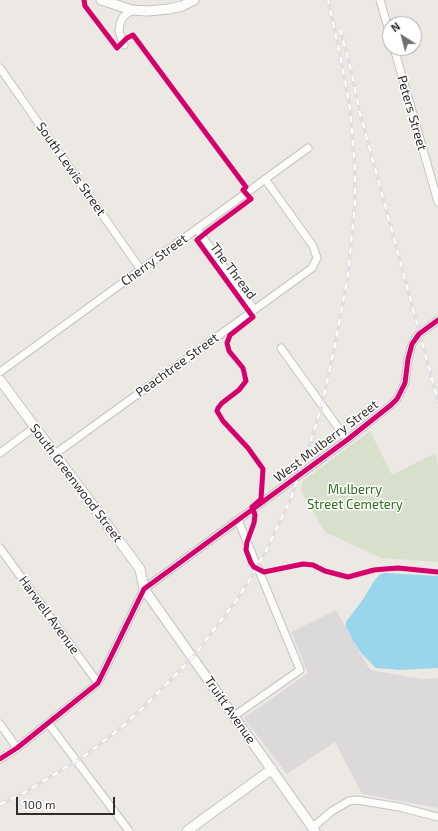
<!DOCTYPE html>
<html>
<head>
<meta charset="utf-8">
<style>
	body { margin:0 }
	#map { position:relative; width:438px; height:831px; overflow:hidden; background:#ece8e4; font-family:"Exo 2",sans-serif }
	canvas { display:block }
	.north { position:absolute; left:382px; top:16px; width:40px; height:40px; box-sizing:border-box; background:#fff; border:1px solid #ababab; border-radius:50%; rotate:324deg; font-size:11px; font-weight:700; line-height:16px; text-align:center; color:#2e2e2e }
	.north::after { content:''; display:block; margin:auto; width:14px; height:18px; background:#706f6e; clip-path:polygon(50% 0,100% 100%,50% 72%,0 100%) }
	.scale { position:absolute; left:16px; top:797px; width:99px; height:18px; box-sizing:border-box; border:2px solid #2e2e2e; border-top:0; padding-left:5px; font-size:12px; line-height:14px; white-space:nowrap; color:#2e2e2e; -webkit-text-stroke:3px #fff; paint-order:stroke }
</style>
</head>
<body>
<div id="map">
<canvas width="438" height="831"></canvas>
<div class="north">N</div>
<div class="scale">100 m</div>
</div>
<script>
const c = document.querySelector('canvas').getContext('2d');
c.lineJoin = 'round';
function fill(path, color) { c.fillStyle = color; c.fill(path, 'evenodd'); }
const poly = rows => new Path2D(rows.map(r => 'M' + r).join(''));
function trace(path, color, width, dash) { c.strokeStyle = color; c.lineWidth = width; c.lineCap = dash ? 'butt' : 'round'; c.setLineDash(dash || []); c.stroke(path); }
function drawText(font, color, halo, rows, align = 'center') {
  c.font = font + ' "Exo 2",sans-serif'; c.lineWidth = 3; c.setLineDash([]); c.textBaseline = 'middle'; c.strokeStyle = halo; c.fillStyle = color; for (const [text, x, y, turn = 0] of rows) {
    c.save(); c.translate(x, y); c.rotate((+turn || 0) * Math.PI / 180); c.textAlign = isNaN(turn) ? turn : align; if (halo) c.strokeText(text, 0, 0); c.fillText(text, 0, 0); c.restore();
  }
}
fill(poly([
	[336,610,370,670,422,679,438,678,438,808,362,794,335,742,287,774,244,718,308,673,291,632]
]), '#dcd9db');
fill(poly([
	[370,431,392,475,435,453,438,464,438,562,381,558,325,532,301,491,303,481]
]), '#d8e0cc');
fill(poly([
	[385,573,438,576,438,668,400,670,376,668,362,654,354,642,346,627,346,622,364,598,374,581,380,574]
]), '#99d6ec');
const minor = poly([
	[380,0,390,35],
	[124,45,119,31,120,24,123,17,132,10],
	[394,48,438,202],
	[0,68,141,270],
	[197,229,254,309],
	[281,348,347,440],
	[0,372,308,148],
	[0,453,35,427],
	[55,454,312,268,317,258,313,246,265,179],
	[0,548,98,683],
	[234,716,300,670,238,520],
	[48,723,129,831],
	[0,724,17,748],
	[0,759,17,748,98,683,144,589,347,440,391,405,397,399,405,383,408,359,412,344,419,334,438,320],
	[312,828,332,811,349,801,357,800,399,807,438,817]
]);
const tertiary = poly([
	[101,0,132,10,147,11,169,9,182,6,194,0],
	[0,380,140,569,144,589,315,831],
	[187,831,272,769]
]);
trace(minor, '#c5c4c5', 9);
trace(tertiary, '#c5c4c5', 11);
trace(minor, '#fcfcfb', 7);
trace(tertiary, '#fcfcfb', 9);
const rail = poly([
	[340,29,352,74,360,113,438,401],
	[0,804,22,794,83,757,118,730,145,706,193,657,235,602,249,581,267,549,291,498,313,434,322,405,336,340,348,275,355,203,355,169,350,108,341,59,328,0]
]);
trace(rail, '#dfdfe1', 3.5);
trace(rail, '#fff', 2, [6]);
trace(poly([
	[84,0,85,6,117,48,127,38,133,35,246,187,243,190,251,199,208,231,197,240,253,317,234,332,230,335,227,343,229,351,243,368,246,381,239,390,222,403,218,408,217,411,223,421,248,448,263,469,261,499,252,507,255,515,254,523,247,542,246,550,251,563,254,567,264,572,303,564,313,565,325,571,348,577,374,570,385,569,398,568,438,572],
	[0,759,17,748,98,683,144,589,347,440,391,405,397,399,405,383,408,359,412,344,419,334,438,320]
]), '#d6006c', 5);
drawText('13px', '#2e2e2e', '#fff', [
	["Peters Street",412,113,74],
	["South Lewis Street",71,169,55],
	["Cherry Street",154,260,-36],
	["The Thread",233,271,53],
	["Peachtree Street",177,365,-36],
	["West Mulberry Street",326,441,-37],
	["South Greenwood Street",76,483,53],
	["Harwell Avenue",49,615,54],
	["Truitt Avenue",230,710,55]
]);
drawText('13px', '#2c6e1b', '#fff', [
	["Mulberry",355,490],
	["Street Cemetery",355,505]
]);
</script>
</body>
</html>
